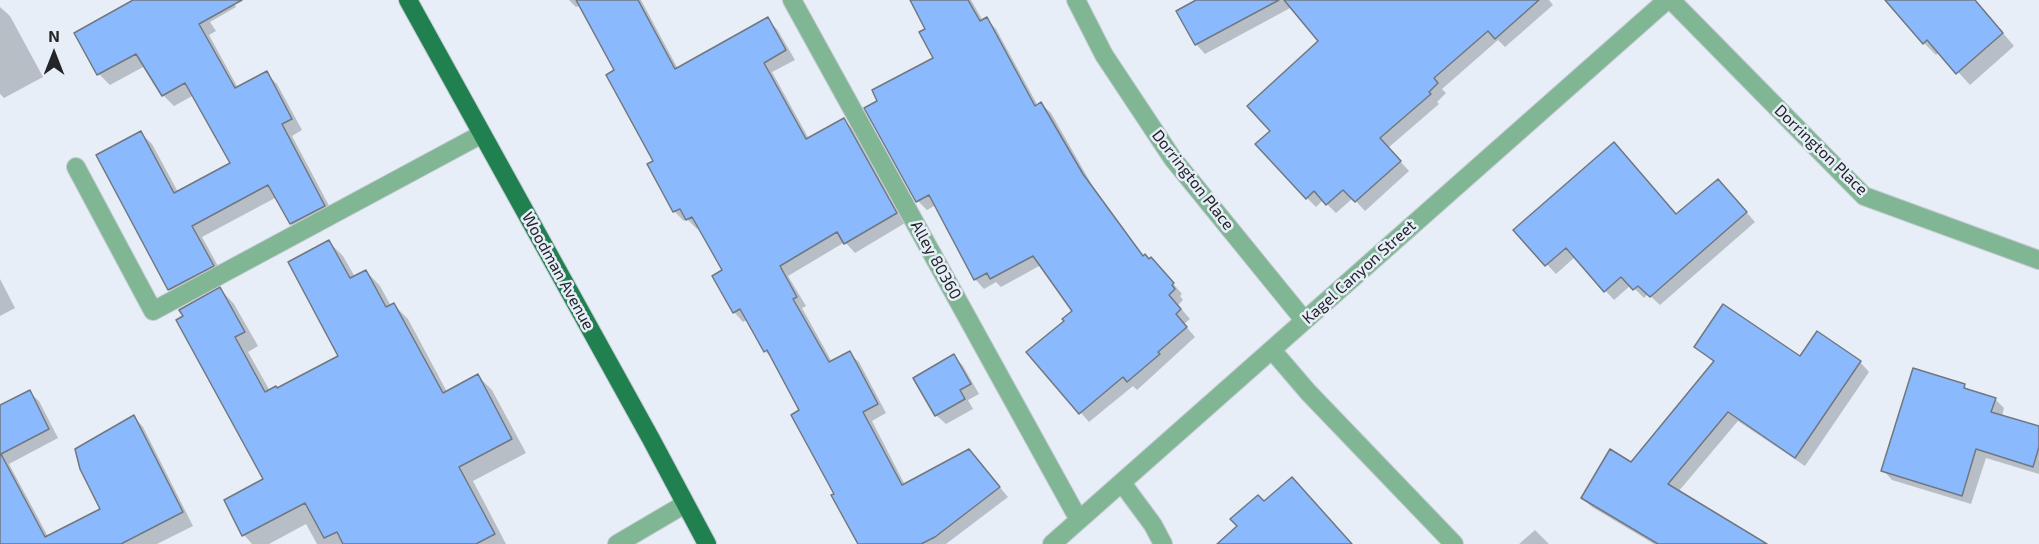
<!DOCTYPE html>
<html>
<head>
<meta charset="utf-8">
<style>
	body { margin:0 }
	#map { position:relative; width:2039px; height:544px; overflow:hidden; background:#e7eef8; font-family:"Exo 2",sans-serif }
	canvas { display:block }
	.north { position:absolute; left:24px; top:24px; width:60px; height:60px; -webkit-text-stroke:4px #e7eef8; paint-order:stroke; rotate:0deg; font-size:16px; font-weight:700; line-height:24px; text-align:center; color:#232529 }
	.north::after { content:''; display:block; margin:auto; width:21px; height:27px; background:#232529; clip-path:polygon(50% 0,100% 100%,50% 72%,0 100%) }
</style>
</head>
<body>
<div id="map">
<canvas width="2039" height="544"></canvas>
<div class="north">N</div>
</div>
<script>
const c = document.querySelector('canvas').getContext('2d');
c.lineJoin = 'round';
function fill(path, color) { c.fillStyle = color; c.fill(path, 'evenodd'); }
const poly = rows => new Path2D(rows.map(r => 'M' + r).join(''));
function trace(path, color, width, dash) { c.strokeStyle = color; c.lineWidth = width; c.lineCap = dash ? 'butt' : 'round'; c.setLineDash(dash || []); c.stroke(path); }
function drawText(font, color, halo, rows, align = 'center') {
  c.font = font + ' "Exo 2",sans-serif'; c.lineWidth = 5; c.setLineDash([]); c.textBaseline = 'middle'; c.strokeStyle = halo; c.fillStyle = color; for (const [text, x, y, turn = 0] of rows) {
    c.save(); c.translate(x, y); c.rotate((+turn || 0) * Math.PI / 180); c.textAlign = isNaN(turn) ? turn : align; if (halo) c.strokeText(text, 0, 0); c.fillText(text, 0, 0); c.restore();
  }
}
fill(poly([
	[136,0,232,0,236,7,210,22,216,31,209,35,238,88,266,73,277,84,302,130,292,136,335,217,302,235,291,224,277,197,202,237,224,277,181,300,169,289,141,133,152,144,178,192,232,163,194,95,174,106,163,95,145,66,110,85,99,74,76,34],
	[569,0,641,0,678,69,767,19,777,29,795,60,772,72,809,139,844,120,854,130,905,223,855,253,845,242,788,276,806,306,802,308,832,362,849,353,859,362,886,413,872,421,905,485,969,451,1008,497,946,544,860,544,793,415,801,411,773,359,765,351,747,320,743,322,734,312,714,276,724,271,699,227,697,229,687,219,684,221,675,212,649,165,655,162,616,71,579,6,576,7],
	[911,0,971,0,983,21,987,19,996,29,1038,106,1041,104,1051,113,1092,185,1144,257,1160,268,1182,294,1180,296,1183,300,1178,305,1190,319,1184,324,1195,337,1137,390,1133,386,1089,422,1028,352,1066,321,1074,311,1041,265,1001,287,996,282,984,289,975,279,936,205,927,210,918,201,866,108,879,101,935,58,927,29],
	[1199,0,1549,0,1553,5,1505,47,1498,40,1442,89,1446,93,1437,102,1439,104,1388,148,1409,171,1365,211,1353,198,1336,213,1323,200,1316,207,1307,198,1272,131,1320,41,1292,7,1205,54,1196,44],
	[1887,0,1975,0,2014,46,1970,85,1940,52,1936,55,1924,43],
	[0,7,10,16,43,77,4,98,0,94],
	[1727,190,1755,222,1660,305,1648,294,1644,298,1631,285,1614,300,1575,257,1556,274,1515,230,1677,216],
	[329,242,343,256,355,277,366,271,380,286,391,306,394,305,408,319,447,392,478,376,492,390,526,453,473,481,506,544,317,544,306,524,269,544,252,544,244,535,226,500,265,479,220,289,234,304,258,346,248,352,270,391,278,390,340,357],
	[0,279,15,308,0,316],
	[1817,333,1860,362,1869,372,1805,466,1738,421,1678,492,1765,544,1654,544,1592,507,1582,498,1631,464,1715,363,1695,347,1800,359],
	[954,356,963,366,979,394,968,400,973,409,946,424,936,415],
	[1964,386,1970,391,1995,399,2004,408,2002,416,2039,428,2039,474,1986,458,1971,504,1892,480,1883,470],
	[29,392,39,401,58,438,9,464,52,544,0,544,0,407],
	[134,417,143,427,193,526,157,544,57,544,102,510],
	[1535,530,1549,544,1519,544]
]), '#0003');
const building = poly([
	[133,0,242,0,199,24,235,88,267,71,292,119,282,124,325,206,290,224,268,185,192,226,214,266,168,290,96,155,141,131,174,193,230,163,185,83,162,96,136,54,97,75,74,33,133,0],
	[576,0,638,0,675,69,768,17,786,50,764,63,806,139,844,118,897,213,844,244,837,232,780,266,797,297,793,299,829,362,850,351,878,404,863,412,902,485,969,449,1000,487,935,537,921,544,858,544,831,495,834,494,791,415,799,410,767,350,764,352,740,309,733,313,712,276,722,270,692,217,686,220,680,209,673,212,647,164,653,161,606,75,614,70,576,0],
	[910,0,968,0,980,21,987,17,1035,106,1041,102,1083,174,1143,256,1145,254,1149,259,1151,257,1174,283,1172,285,1175,289,1169,295,1181,309,1176,314,1187,327,1158,352,1160,354,1127,382,1123,377,1079,414,1026,352,1064,321,1062,319,1072,311,1033,256,990,279,987,273,974,280,929,195,916,202,864,108,877,101,872,90,933,58,919,32,925,29,910,0],
	[1196,0,1279,0,1195,45,1176,11,1196,0],
	[1284,0,1539,0,1495,39,1488,31,1434,78,1438,83,1429,92,1431,94,1380,138,1401,161,1355,202,1343,190,1326,205,1314,191,1306,199,1255,144,1270,131,1247,106,1318,41,1284,0],
	[1885,0,1975,0,2003,33,1956,74,1927,40,1923,44,1885,0],
	[1614,142,1676,214,1718,179,1747,212,1650,297,1638,286,1633,290,1621,277,1604,292,1566,248,1545,266,1513,230,1614,142],
	[329,240,350,278,366,270,386,307,394,303,443,393,478,374,512,439,459,467,495,534,476,544,343,544,337,532,324,538,305,503,242,536,224,500,263,479,176,320,183,316,179,310,220,287,245,332,235,337,265,392,276,386,277,388,338,356,288,262,329,240],
	[1723,304,1800,356,1817,331,1861,361,1795,458,1728,412,1668,484,1767,544,1658,544,1581,498,1610,449,1631,462,1714,361,1694,347,1723,304],
	[954,354,971,384,960,390,965,399,935,416,913,378,954,354],
	[1913,368,1965,384,1964,388,1996,398,1991,412,2039,426,2039,447,2033,467,1976,449,1962,496,1881,471,1913,368],
	[30,390,49,429,1,454,45,537,100,509,80,469,75,449,134,415,183,512,121,544,0,544,0,405,30,390],
	[1292,477,1352,544,1217,544,1237,526,1230,519,1258,495,1264,501,1292,477]
]);
fill(building, '#8abafd');
trace(building, '#717780', 1.5);
const minor = poly([
	[792,0,1079,520],
	[1076,0,1104,55,1173,159,1304,320],
	[1671,0,1864,196,2039,260],
	[76,167,153,311,482,134],
	[1272,350,1308,392,1454,544],
	[1122,483,1153,525,1163,544],
	[617,544,685,504],
	[1052,544,1667,0]
]);
const major = poly([
	[408,0,651,439,707,544]
]);
trace(minor, '#c4cad3', 20);
trace(major, '#c4cad3', 20);
trace(minor, '#80b694', 18);
trace(major, '#218050', 18);
drawText('16px', '#232529', '#e7eef8', [
	["Dorrington Place",1821,150,44],
	["Dorrington Place",1193,180,52],
	["Alley 80360",936,260,61],
	["Woodman Avenue",558,271,61],
	["Kagel Canyon Street",1359,272,-42]
]);
</script>
</body>
</html>
